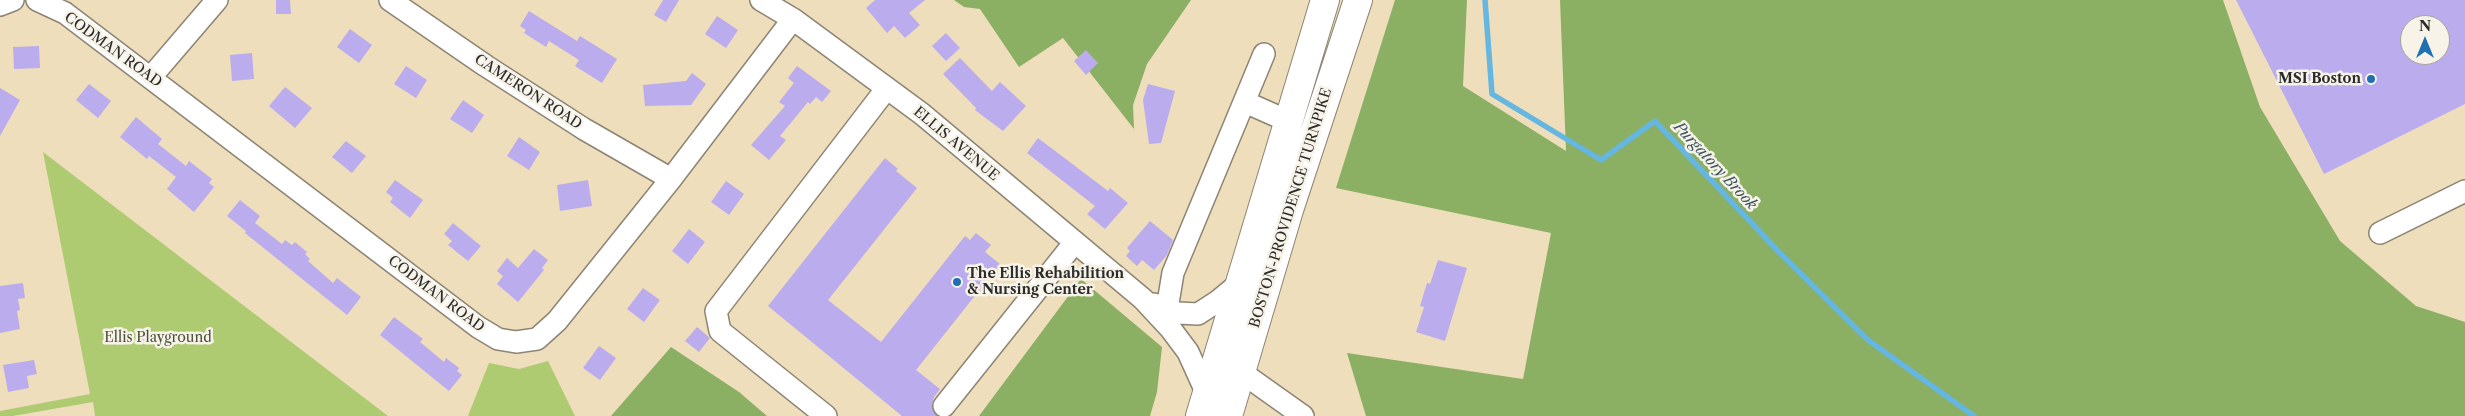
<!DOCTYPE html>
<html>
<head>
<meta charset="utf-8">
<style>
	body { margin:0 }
	#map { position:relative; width:2465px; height:416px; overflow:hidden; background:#eedebc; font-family:"Libre Caslon Text",serif }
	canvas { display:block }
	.north { position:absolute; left:2400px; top:15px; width:50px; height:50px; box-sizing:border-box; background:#f7f3e8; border:1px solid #a5a39c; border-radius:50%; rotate:0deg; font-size:14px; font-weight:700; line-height:20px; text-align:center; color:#2b2b2b }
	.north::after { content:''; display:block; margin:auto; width:18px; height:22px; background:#1f6fb2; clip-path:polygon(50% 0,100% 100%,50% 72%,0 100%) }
</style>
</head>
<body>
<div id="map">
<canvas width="2465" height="416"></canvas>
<div class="north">N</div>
</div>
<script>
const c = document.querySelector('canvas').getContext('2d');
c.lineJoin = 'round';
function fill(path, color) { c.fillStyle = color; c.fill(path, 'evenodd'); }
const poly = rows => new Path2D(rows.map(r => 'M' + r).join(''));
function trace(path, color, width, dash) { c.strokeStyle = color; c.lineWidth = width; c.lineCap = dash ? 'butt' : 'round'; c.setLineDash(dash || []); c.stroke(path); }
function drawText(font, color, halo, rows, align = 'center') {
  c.font = font + ' "Libre Caslon Text",serif'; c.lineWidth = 5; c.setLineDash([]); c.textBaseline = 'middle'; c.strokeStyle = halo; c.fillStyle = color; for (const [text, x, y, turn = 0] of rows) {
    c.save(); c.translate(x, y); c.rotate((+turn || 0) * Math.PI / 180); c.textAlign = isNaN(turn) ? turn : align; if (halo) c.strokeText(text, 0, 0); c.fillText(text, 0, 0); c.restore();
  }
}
fill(poly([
	[43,152,388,416,95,416,93,402,13,416,0,416,0,411,90,394],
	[548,361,575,416,468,416,489,363,519,369]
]), '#afcb71');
fill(poly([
	[954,0,1191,0,1147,64,1133,105,1134,129,1063,38,1019,67,980,9,964,7],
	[1395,0,1467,0,1463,86,1566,151,1560,0,2223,0,2260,107,2340,241,2416,306,2465,322,2465,416,1366,416,1347,353,1523,379,1551,233,1336,188],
	[1081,279,1162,347,1157,392,1150,416,979,416],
	[671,347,739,392,767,416,611,416]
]), '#8baf63');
trace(poly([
	[1485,0,1492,94,1601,160,1655,121,1779,252,1868,340,1974,416]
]), '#65b6e0', 5.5);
fill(poly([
	[276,0,290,0,291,14,276,14],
	[663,0,679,0,666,22,654,15],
	[875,0,925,0,909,13,920,25,905,38,894,26,887,33,866,8],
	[2236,0,2465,0,2465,104,2324,174],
	[2410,25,2440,25,2440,55,2410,55],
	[529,11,577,41,580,36,617,59,602,83,575,66,579,60,549,41,546,47,524,33,526,30,520,26],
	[717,16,738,30,726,48,705,34],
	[350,29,372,45,359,63,337,47],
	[946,33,960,48,946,61,932,46],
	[39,46,40,68,14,69,13,47],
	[1086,50,1098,63,1086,75,1074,61],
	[252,53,254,79,232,81,230,55],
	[960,58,992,91,1000,82,1026,106,1003,131,975,110,976,108,943,74],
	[406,66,427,80,416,98,394,84],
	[797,66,831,91,822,102,816,97,810,104,808,102,780,136,786,140,769,160,751,145,785,106,779,102,794,83,788,78],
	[692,73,706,84,691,105,645,106,643,85,686,81],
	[89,84,111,101,98,118,76,100],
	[1148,84,1175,91,1161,143,1149,144,1143,100],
	[285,87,312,108,295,128,269,106],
	[0,88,20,100,0,136],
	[463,100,484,115,472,133,450,119],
	[136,117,162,139,158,144,186,166,189,161,212,179,209,183,214,187,194,212,167,189,176,177,149,156,147,159,120,137],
	[519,137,540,152,529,170,507,156],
	[1038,138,1108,191,1110,188,1128,203,1105,229,1087,214,1095,206,1027,153],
	[346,141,366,156,352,173,332,157],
	[885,158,898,169,896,171,917,188,828,300,881,342,965,236,970,240,976,233,991,245,985,252,1000,264,916,370,940,389,934,397,932,405,937,416,902,416,768,306],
	[395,180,423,200,410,218,390,202,393,198,386,192],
	[588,180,592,206,560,211,557,185],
	[726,181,744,194,729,215,711,202],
	[240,200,260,216,255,223,282,244,285,240,292,245,295,242,307,252,305,254,310,259,308,261,333,283,337,278,361,297,347,315,245,233,246,231,227,216],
	[1150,221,1173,240,1167,255,1154,270,1142,260,1137,266,1126,256,1130,251,1127,248],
	[453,223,481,246,468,261,448,245,452,241,444,234],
	[689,229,705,242,688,264,672,251],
	[534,249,548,260,542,268,544,270,518,302,497,284,503,276,497,271,507,258,518,268],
	[1438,260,1467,268,1445,341,1416,332,1424,307,1420,306,1427,283,1430,284],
	[23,283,25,298,18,299,20,310,17,311,20,329,0,333,0,286],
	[643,288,660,300,644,322,627,309],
	[394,317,423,339,420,342,444,362,446,358,459,368,457,371,462,375,449,391,380,335],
	[697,327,710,338,699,352,685,341],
	[599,346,616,358,600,380,583,368],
	[34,360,37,374,27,376,29,388,8,392,3,365]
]), '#baaced');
const minor = poly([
	[37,0,65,13,478,327,498,339,516,342,537,339,557,321,671,179,793,19],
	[390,0,486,66,584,129,671,179],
	[761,0,793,19,922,114,1143,299,1170,328,1188,352,1207,394],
	[0,5,13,0],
	[151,77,217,0],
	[1245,102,1290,122],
	[2380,233,2465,191],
	[1154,304,1178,313,1198,314,1218,301,1241,282],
	[1167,309,1173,273,1264,54],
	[1241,372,1303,416],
	[944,406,1075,242],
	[826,416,720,331,716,311,887,88]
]);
const major = poly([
	[1200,416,1325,0],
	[1228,416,1289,210,1358,0]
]);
trace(minor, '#8c8474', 24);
trace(major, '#8c8474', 30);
trace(minor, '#fff', 21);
trace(major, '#fff', 28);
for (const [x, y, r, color] of [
	[2371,79,5,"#1f6fb2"],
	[957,282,5,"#1f6fb2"]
]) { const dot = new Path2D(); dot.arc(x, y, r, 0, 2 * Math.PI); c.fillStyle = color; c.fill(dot); trace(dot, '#f7f3e8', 2); }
drawText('14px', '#2b2b2b', '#f7f3e8', [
	["CODMAN ROAD",113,50,36],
	["CAMERON ROAD",528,92,33],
	["ELLIS AVENUE",956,144,40],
	["BOSTON-PROVIDENCE TURNPIKE",1291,208,-73],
	["CODMAN ROAD",436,294,37]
]);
drawText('bold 14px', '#2b2b2b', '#f7f3e8', [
	["MSI Boston",2361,79],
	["The Ellis Rehabilition",967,274,"left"],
	["& Nursing Center",967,290,"left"]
], 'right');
drawText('14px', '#4c533c', '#f7f3e8', [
	["Ellis Playground",158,338]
]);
drawText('italic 15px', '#3c5561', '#f7f3e8', [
	["Purgatory Brook",1715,166,47]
]);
</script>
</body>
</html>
